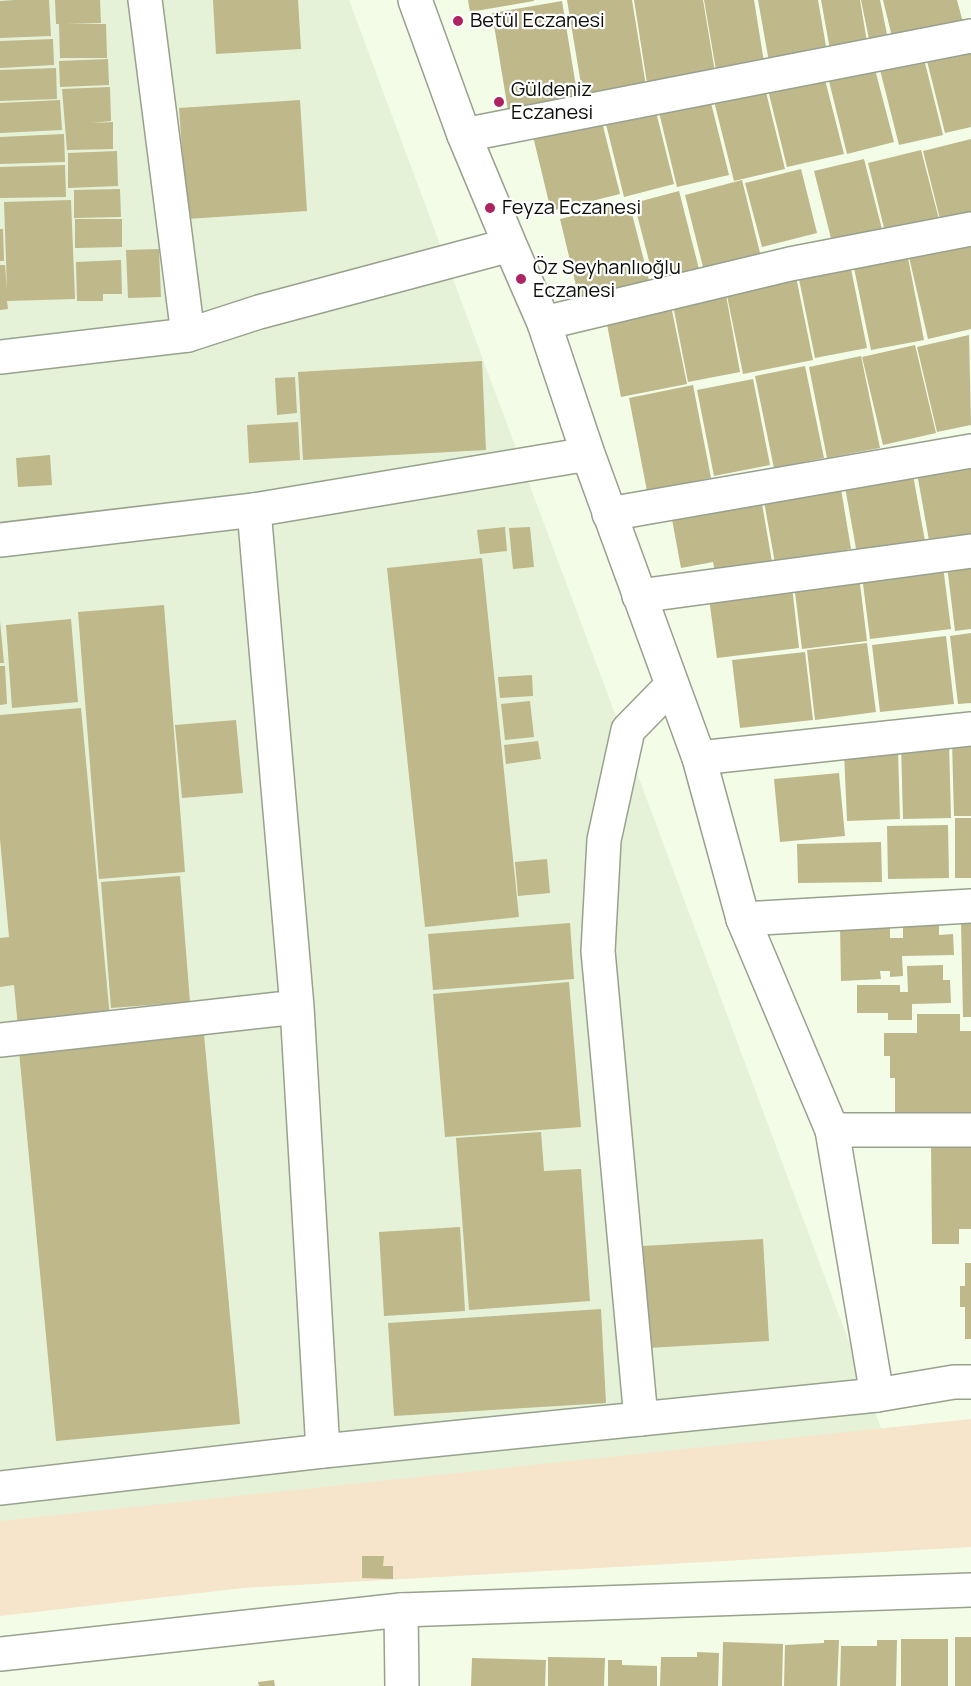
<!DOCTYPE html>
<html>
<head>
<meta charset="utf-8">
<style>
	body { margin:0 }
	canvas { display:block; background:#f2fce7 }
</style>
</head>
<body>
<canvas width="971" height="1686"></canvas>
<script>
const c = document.querySelector('canvas').getContext('2d');
c.lineJoin = 'round';
function fill(path, color) { c.fillStyle = color; c.fill(path, 'evenodd'); }
const poly = rows => new Path2D(rows.map(r => 'M' + r).join(''));
function trace(path, color, width, dash) { c.strokeStyle = color; c.lineWidth = width; c.lineCap = dash ? 'butt' : 'round'; c.setLineDash(dash || []); c.stroke(path); }
function drawText(font, color, halo, rows, align = 'center') {
  c.font = font + ' Manrope,sans-serif'; c.lineWidth = 4.5; c.setLineDash([]); c.textBaseline = 'middle'; c.strokeStyle = halo; c.fillStyle = color; for (const [text, x, y, turn = 0] of rows) {
    c.save(); c.translate(x, y); c.rotate((+turn || 0) * Math.PI / 180); c.textAlign = isNaN(turn) ? turn : align; if (halo) c.strokeText(text, 0, 0); c.fillText(text, 0, 0); c.restore();
  }
}
fill(poly([
	[0,0,349,0,893,1460,0,1562]
]), '#e5f2d7');
fill(poly([
	[971,1419,971,1547,243,1588,0,1616,0,1521]
]), '#f6e4cb');
fill(poly([
	[15,0,49,0,51,36,0,38,0,1],
	[55,0,100,0,101,23,66,24,106,24,107,58,60,58,59,24,56,24],
	[213,0,298,0,301,49,216,54],
	[468,0,534,0,534,1,470,12],
	[567,0,632,0,646,86,583,96],
	[634,0,703,0,715,72,647,83],
	[704,0,754,0,764,62,716,70],
	[758,0,818,0,827,52,769,62],
	[821,0,860,0,868,48,831,55],
	[861,0,880,0,889,44,871,49],
	[883,0,957,0,965,30,895,49],
	[562,1,578,99,508,110,492,13],
	[53,39,54,65,0,68,0,41],
	[971,50,971,127,945,133,927,61],
	[923,55,943,135,899,145,879,66],
	[872,58,894,142,847,154,826,69],
	[108,59,109,85,60,87,59,61],
	[56,68,57,99,0,101,0,70],
	[823,72,844,154,787,167,767,86],
	[764,84,785,169,734,181,713,97],
	[110,87,111,121,91,123,113,122,113,149,67,150,62,89],
	[708,91,729,175,677,187,657,104],
	[60,100,62,130,0,133,0,103],
	[300,100,307,211,187,219,179,108],
	[654,104,674,184,624,197,604,116],
	[600,114,620,194,551,211,532,132],
	[64,134,65,162,0,164,0,137],
	[971,139,971,220,942,227,923,151],
	[921,150,941,227,887,240,868,163],
	[117,151,118,186,68,188,68,153],
	[864,159,884,237,834,250,814,171],
	[65,165,66,197,0,198,0,167],
	[801,169,817,233,762,247,745,183],
	[742,180,762,261,705,275,685,195],
	[120,189,121,217,74,218,74,190],
	[679,191,699,269,654,280,634,203],
	[71,200,75,299,7,301,8,309,0,310,0,265,5,265,7,290,4,202],
	[629,202,650,284,580,302,560,219],
	[75,219,122,219,122,247,75,248],
	[0,229,3,229,4,261,0,261],
	[971,242,971,329,928,339,909,257],
	[159,249,161,297,128,298,126,250],
	[908,258,924,340,871,350,854,268],
	[121,260,122,294,103,294,103,301,77,301,76,262],
	[851,269,867,348,815,358,799,279],
	[795,272,813,360,743,374,725,286],
	[724,284,740,372,688,382,671,295],
	[670,301,687,384,621,397,605,314],
	[969,335,971,425,937,432,917,347],
	[915,345,936,433,883,445,862,357],
	[861,356,880,448,827,458,809,367],
	[482,361,486,450,303,460,298,372],
	[805,366,824,458,774,468,755,376],
	[295,377,297,413,277,415,275,378],
	[753,379,770,465,714,476,697,390],
	[693,385,711,478,647,491,629,398],
	[298,422,300,460,249,463,247,425],
	[50,455,52,485,18,487,16,458],
	[971,464,971,539,930,546,917,473],
	[913,475,925,541,857,554,845,487],
	[840,483,851,549,775,563,763,496],
	[761,498,772,562,715,572,713,562,681,568,671,514],
	[505,527,507,551,480,554,477,530],
	[530,527,534,567,513,569,509,528],
	[482,558,519,917,425,927,387,568],
	[971,563,971,629,955,631,947,566],
	[943,566,951,629,870,639,862,576],
	[859,576,867,641,802,649,794,584],
	[792,587,799,648,717,658,709,598],
	[164,605,185,872,99,879,78,612],
	[71,619,78,702,12,708,6,625],
	[0,621,4,663,0,663],
	[971,633,971,703,958,704,950,636],
	[946,636,954,704,880,712,872,645],
	[867,643,876,712,815,720,807,650],
	[805,652,813,720,740,728,732,660],
	[0,666,5,666,7,704,0,705],
	[532,675,533,696,500,698,498,677],
	[530,701,534,737,505,740,501,704],
	[81,708,110,1018,18,1027,14,985,0,987,0,938,9,937,0,839,0,715],
	[236,720,243,793,182,798,175,725],
	[538,741,541,759,506,764,504,745],
	[952,741,971,741,971,816,954,816],
	[949,743,951,818,903,819,901,744],
	[898,750,900,819,847,821,844,752],
	[839,773,845,836,780,842,774,779],
	[955,818,971,818,971,878,955,878],
	[948,825,949,878,888,879,887,826],
	[881,842,882,882,798,883,797,844],
	[547,859,550,893,518,896,515,862],
	[180,876,190,1002,111,1008,101,882],
	[961,920,971,920,971,1017,963,1017],
	[570,923,574,979,433,990,428,934],
	[890,923,890,938,903,938,903,925,939,924,939,935,953,934,954,955,902,956,903,976,890,977,890,971,880,971,881,979,841,981,840,924],
	[943,965,943,980,950,980,951,1003,912,1004,912,1020,888,1020,888,1013,857,1013,857,985,900,985,900,992,908,992,907,966],
	[569,982,581,1127,445,1137,433,994],
	[917,1014,960,1014,960,1031,971,1031,971,1124,895,1125,895,1078,890,1078,890,1056,884,1056,884,1033,917,1033],
	[203,1024,240,1424,56,1441,18,1041],
	[541,1132,544,1171,581,1169,590,1301,469,1310,456,1138],
	[971,1141,971,1229,959,1229,959,1244,932,1244,931,1142],
	[460,1227,465,1311,384,1316,379,1232],
	[763,1239,769,1341,648,1348,643,1246],
	[965,1263,971,1263,971,1339,965,1339,965,1307,960,1307,960,1286,965,1286],
	[601,1309,606,1403,394,1416,388,1323],
	[362,1556,384,1556,383,1566,393,1566,393,1579,362,1578],
	[955,1637,971,1637,971,1686,955,1686],
	[901,1639,948,1639,948,1686,901,1686],
	[824,1640,839,1640,837,1686,784,1686,785,1645,824,1643],
	[877,1640,897,1640,896,1686,840,1686,841,1646,877,1646],
	[723,1642,783,1644,782,1686,722,1686],
	[697,1652,719,1653,718,1686,660,1686,661,1657,697,1657],
	[548,1657,605,1658,604,1686,548,1686],
	[472,1658,546,1660,545,1686,471,1686],
	[608,1660,622,1660,622,1665,657,1666,657,1686,608,1686],
	[274,1680,275,1686,259,1686,258,1682]
]), '#beb88b');
const minor = poly([
	[145,0,188,335],
	[464,135,971,36],
	[544,323,790,264,971,229],
	[254,510,297,1007,323,1451],
	[609,514,971,451],
	[639,596,971,551],
	[699,758,971,729],
	[743,919,971,906],
	[0,1040,297,1007],
	[832,1130,971,1130],
	[401,1610,402,1686]
]);
const tertiary = poly([
	[510,245,544,323,588,454,699,758,743,919,832,1130,877,1395],
	[0,357,188,335,259,312,510,245,464,135,415,0],
	[0,540,254,510,588,454],
	[641,1419,598,951,604,840,628,730,672,685]
]);
const secondary = poly([
	[0,1488,323,1451,877,1395,954,1382,971,1382],
	[0,1654,401,1610,971,1590]
]);
trace(minor, '#98a18e', 36);
trace(tertiary, '#98a18e', 36);
trace(secondary, '#98a18e', 36);
trace(minor, '#fff', 33);
trace(tertiary, '#fff', 33);
trace(secondary, '#fff', 33);
for (const [x, y, r, color] of [
	[458,21,6,"#ae2362"],
	[499,102,6,"#ae2362"],
	[490,208,6,"#ae2362"],
	[521,279,6,"#ae2362"]
]) { const dot = new Path2D(); dot.arc(x, y, r, 0, 2 * Math.PI); c.fillStyle = color; c.fill(dot); trace(dot, '#fff', 2); }
drawText('20px', '#0c0e08', '#fff', [
	["Betül Eczanesi",470,21],
	["Güldeniz",511,90],
	["Eczanesi",511,113],
	["Feyza Eczanesi",502,208],
	["Öz Seyhanlıoğlu",533,268],
	["Eczanesi",533,291]
], 'left');
</script>
</body>
</html>
